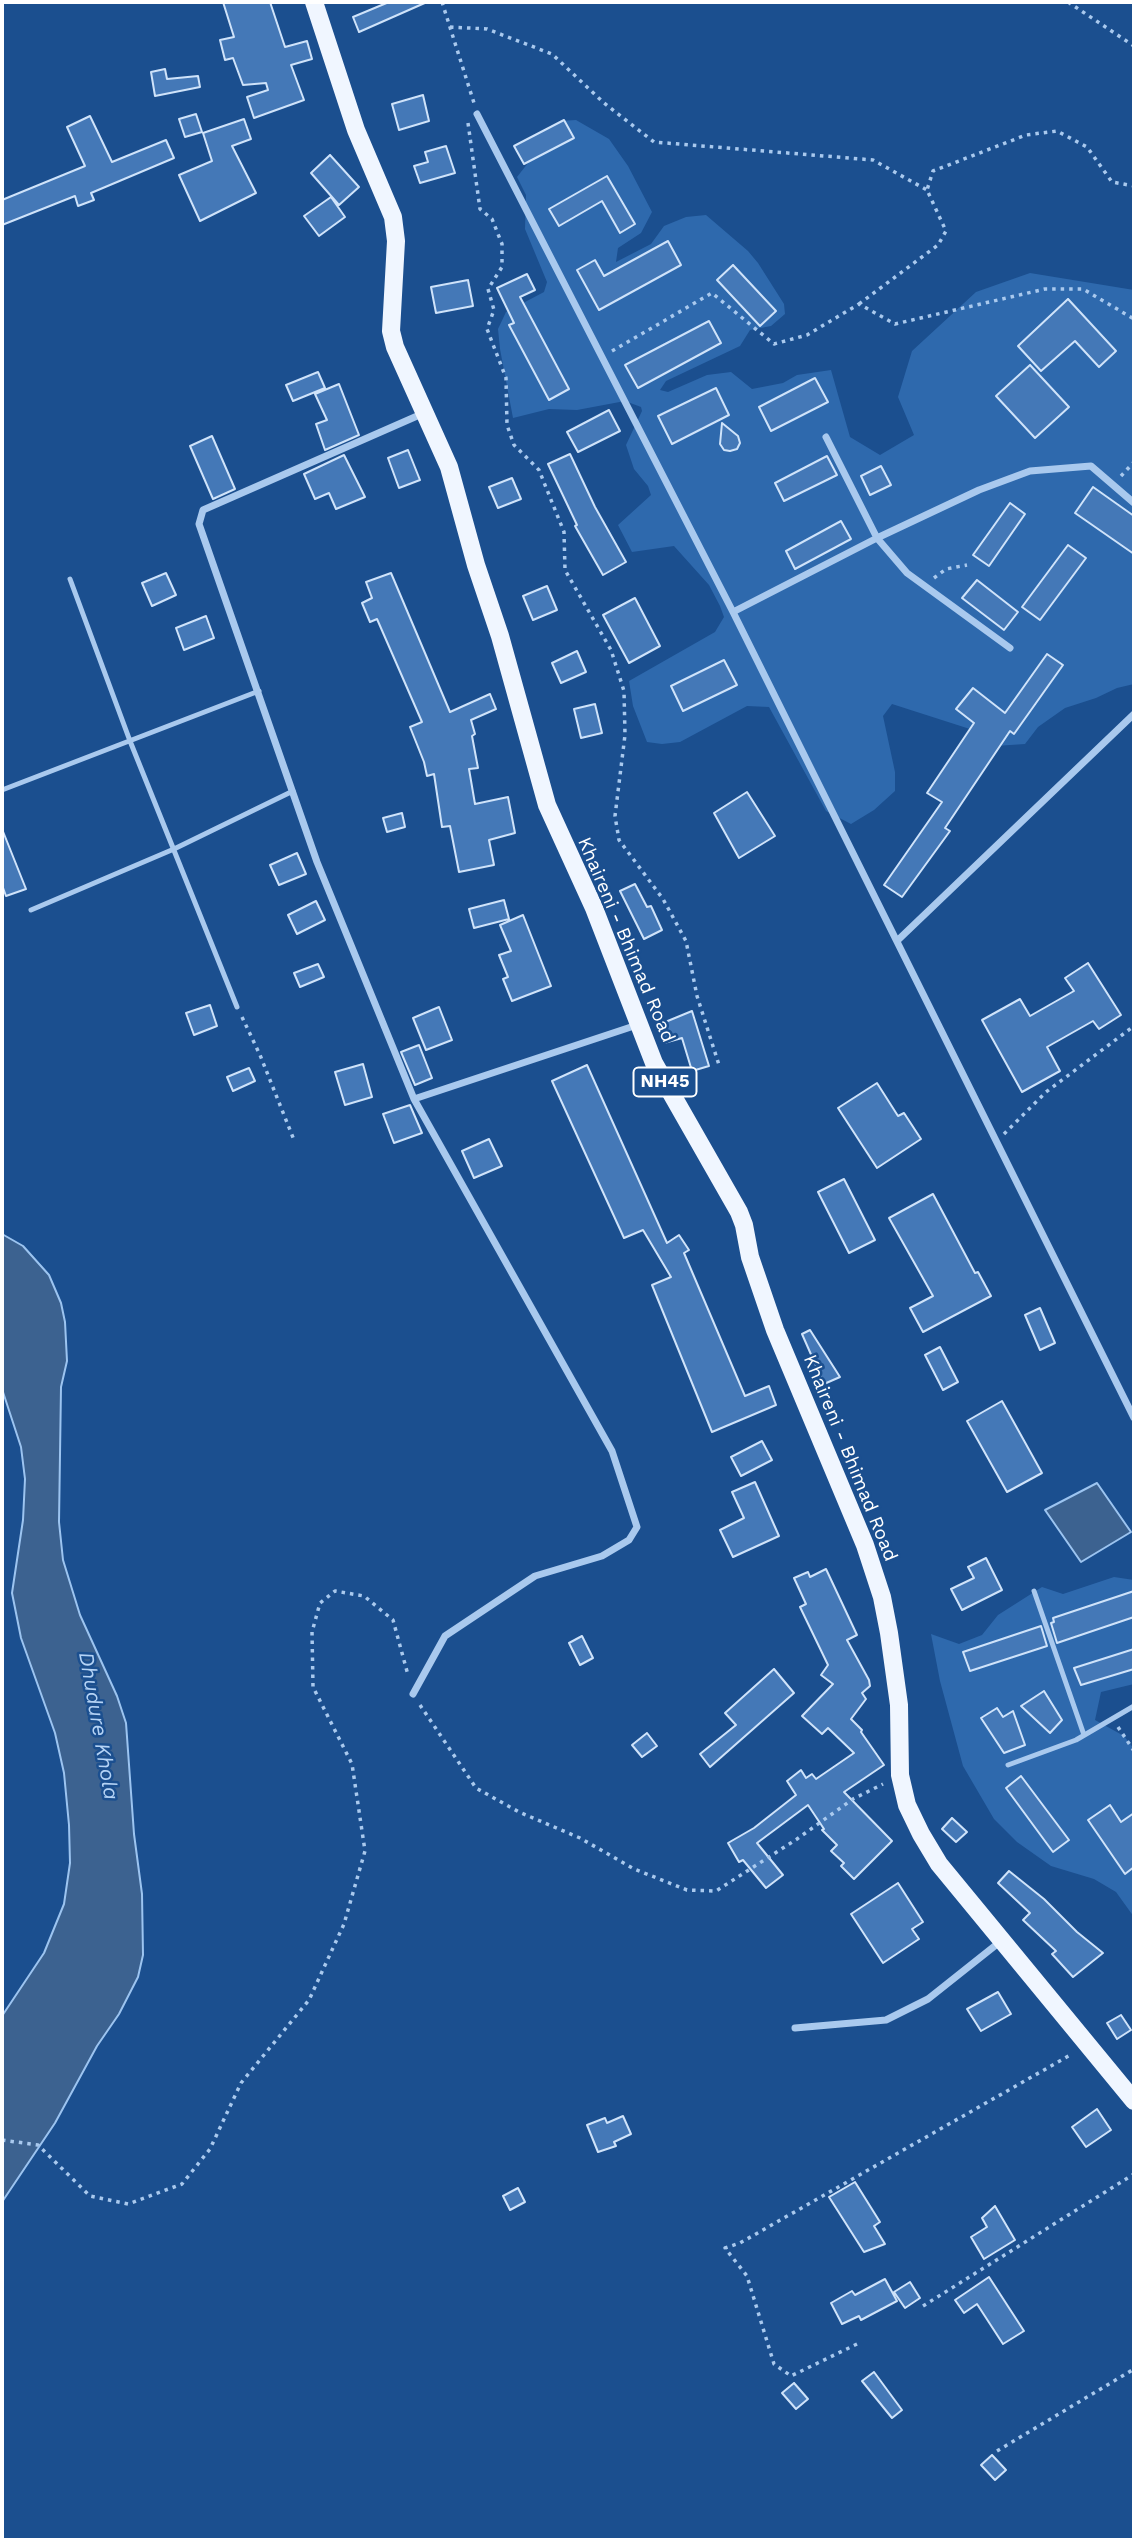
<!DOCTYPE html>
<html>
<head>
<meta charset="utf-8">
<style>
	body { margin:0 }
	#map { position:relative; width:1136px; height:2542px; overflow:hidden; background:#1b4f8f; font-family:"Work Sans",sans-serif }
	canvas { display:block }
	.frame { position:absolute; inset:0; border:4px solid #fff; pointer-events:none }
</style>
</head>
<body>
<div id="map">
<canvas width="1136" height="2542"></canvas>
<div class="frame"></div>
</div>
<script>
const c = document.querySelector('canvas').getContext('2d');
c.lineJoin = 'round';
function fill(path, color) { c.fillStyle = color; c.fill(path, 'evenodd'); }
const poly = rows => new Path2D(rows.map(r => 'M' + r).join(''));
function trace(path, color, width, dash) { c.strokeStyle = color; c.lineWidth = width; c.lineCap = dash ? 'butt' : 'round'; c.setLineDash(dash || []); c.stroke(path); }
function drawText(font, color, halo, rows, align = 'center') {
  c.font = font + ' "Work Sans",sans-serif'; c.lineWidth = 5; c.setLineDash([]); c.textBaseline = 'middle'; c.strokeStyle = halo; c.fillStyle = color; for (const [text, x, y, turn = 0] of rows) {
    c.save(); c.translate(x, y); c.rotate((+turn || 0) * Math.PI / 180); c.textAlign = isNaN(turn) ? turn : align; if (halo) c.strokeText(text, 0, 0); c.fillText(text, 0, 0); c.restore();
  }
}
fill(poly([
	[576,120,609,139,628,166,652,212,641,233,618,248,616,262,651,244,664,226,686,217,706,215,748,251,758,263,784,304,785,314,771,326,750,330,740,346,666,381,660,390,668,392,707,375,731,372,752,389,783,383,797,375,831,370,850,437,880,455,914,435,898,397,912,351,976,292,1030,273,1134,290,1134,684,1117,688,1096,698,1065,708,1038,727,1025,744,995,746,973,730,892,704,883,716,895,772,895,791,874,810,851,824,826,811,769,707,747,706,680,742,662,744,647,742,633,706,629,681,715,632,724,617,720,606,709,585,674,546,632,552,618,525,651,495,648,486,634,469,626,445,642,411,641,407,625,401,577,410,549,409,513,418,500,349,498,329,506,312,544,292,547,282,525,229,526,195,517,177,561,121],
	[1114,1577,1134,1580,1134,1684,1101,1692,1095,1720,1124,1736,1134,1749,1134,1917,1116,1892,1094,1879,1051,1866,1017,1842,994,1819,963,1766,940,1681,931,1634,959,1644,982,1635,998,1615,1042,1587,1063,1594]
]), '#2e69ad');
const water = poly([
	[2,1234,23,1246,49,1275,61,1303,65,1322,67,1361,61,1387,59,1522,63,1560,80,1615,117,1696,126,1723,134,1834,142,1894,143,1955,138,1977,119,2014,97,2046,55,2123,2,2202,2,2016,44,1953,64,1904,70,1863,69,1825,64,1773,55,1733,21,1638,12,1593,23,1520,25,1479,21,1447,2,1389,2,1234],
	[1097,1483,1131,1532,1081,1562,1045,1510,1097,1483]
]);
fill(water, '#3c6290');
trace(water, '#9cc4f0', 2);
const building = poly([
	[223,2,270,2,285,47,307,41,312,59,291,65,304,100,254,118,247,97,268,90,266,83,243,85,233,58,225,60,220,40,234,37,223,2],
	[389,2,427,2,359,32,353,17,389,2],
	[165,69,167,79,198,76,200,87,155,96,151,72,165,69],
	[423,95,429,121,399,130,392,104,423,95],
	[196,114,202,132,185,137,179,119,196,114],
	[90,116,112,162,166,140,174,158,91,193,94,200,78,206,75,196,2,225,2,200,85,166,67,127,90,116],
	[244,119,251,139,232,146,256,193,200,221,179,175,212,161,203,133,244,119],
	[564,120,574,138,524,164,514,146,564,120],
	[446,146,455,173,420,183,414,166,428,162,425,152,446,146],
	[330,155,359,187,339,205,311,173,330,155],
	[607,176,635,224,620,233,602,201,559,226,549,209,607,176],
	[331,197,345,217,319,236,304,216,331,197],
	[668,241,681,265,599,310,577,270,595,260,604,276,668,241],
	[733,265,776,311,760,326,717,280,733,265],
	[527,274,535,290,520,297,569,389,549,400,509,325,514,323,497,288,527,274],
	[468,280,473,306,436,313,431,287,468,280],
	[1068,299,1116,351,1099,367,1075,341,1041,371,1018,346,1068,299],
	[709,321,721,343,638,388,625,365,709,321],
	[1030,365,1069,407,1035,438,996,396,1030,365],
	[318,372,325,388,293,401,286,385,318,372],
	[815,378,828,402,771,431,759,407,815,378],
	[339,384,359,435,325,450,316,424,327,420,315,394,339,384],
	[716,388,729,415,672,444,658,416,716,388],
	[609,410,620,431,578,452,567,432,609,410],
	[722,423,738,436,740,443,737,449,730,451,724,450,720,444,722,423],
	[212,436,235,489,213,499,190,446,212,436],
	[408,450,420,480,399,488,388,458,408,450],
	[570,454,595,507,626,562,603,575,575,526,577,525,548,464,570,454],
	[344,455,365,497,336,509,329,493,315,499,304,474,344,455],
	[827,456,837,475,784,501,775,483,827,456],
	[881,466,891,485,870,495,861,476,881,466],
	[512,478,521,499,498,508,489,487,512,478],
	[1093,487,1134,516,1134,554,1075,513,1093,487],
	[1010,503,1025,514,989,566,973,555,1010,503],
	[841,521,851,539,795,569,786,551,841,521],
	[1068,545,1086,558,1040,620,1022,607,1068,545],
	[166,573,176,595,152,606,142,583,166,573],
	[391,573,450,712,490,694,496,709,471,720,475,734,472,736,478,768,469,769,475,804,508,797,515,833,489,840,494,865,459,872,450,826,442,827,434,774,427,776,424,762,410,727,422,722,377,619,370,622,362,603,372,598,366,582,391,573],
	[977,580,1018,612,1004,630,962,598,977,580],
	[547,586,557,610,533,620,523,596,547,586],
	[635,598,660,646,629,663,603,615,635,598],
	[206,616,214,638,184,650,176,628,206,616],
	[577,651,586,672,561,683,552,663,577,651],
	[1047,654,1063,665,1014,734,1010,731,945,828,950,831,902,897,884,885,942,802,927,793,974,723,956,709,973,688,1005,713,1047,654],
	[724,660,737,685,683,711,671,686,724,660],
	[595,704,602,733,581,738,574,709,595,704],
	[747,792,775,836,739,858,714,813,747,792],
	[402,813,405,827,387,832,383,818,402,813],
	[2,829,26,889,6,896,2,885,2,829],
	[297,853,306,874,279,885,270,865,297,853],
	[635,884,647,907,651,906,662,930,644,939,620,891,635,884],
	[504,900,509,919,474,928,469,909,504,900],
	[316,901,325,920,297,934,288,915,316,901],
	[523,915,551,986,512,1001,503,979,508,977,499,955,511,951,500,925,523,915],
	[1088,963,1121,1015,1099,1029,1093,1021,1047,1047,1060,1071,1022,1092,982,1020,1020,999,1030,1016,1074,991,1065,978,1088,963],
	[318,964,324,977,300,987,294,973,318,964],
	[210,1005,217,1026,194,1035,186,1013,210,1005],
	[439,1007,452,1040,426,1050,413,1018,439,1007],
	[692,1011,709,1066,692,1071,682,1038,664,1043,658,1025,692,1011],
	[419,1045,432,1078,415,1085,401,1052,419,1045],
	[363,1064,372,1097,345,1105,335,1072,363,1064],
	[587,1065,667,1243,679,1235,689,1250,684,1253,745,1396,769,1386,776,1405,712,1432,652,1285,671,1277,643,1230,624,1238,552,1081,587,1065],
	[249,1068,255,1081,233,1091,227,1077,249,1068],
	[877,1083,898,1116,904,1113,921,1139,877,1168,838,1108,877,1083],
	[410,1105,422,1133,394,1143,383,1114,410,1105],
	[489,1139,502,1166,474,1178,462,1151,489,1139],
	[844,1179,875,1240,849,1253,818,1192,844,1179],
	[933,1194,975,1273,978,1272,991,1296,923,1332,910,1308,933,1296,889,1218,933,1194],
	[1040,1308,1055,1343,1040,1350,1025,1315,1040,1308],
	[810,1330,840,1377,824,1384,802,1334,810,1330],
	[940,1347,958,1382,943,1390,925,1355,940,1347],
	[1002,1401,1042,1473,1007,1492,967,1421,1002,1401],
	[762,1441,772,1460,741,1476,731,1457,762,1441],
	[755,1482,779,1536,733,1557,720,1530,744,1518,732,1492,755,1482],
	[986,1558,1002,1590,962,1610,951,1589,974,1578,968,1567,986,1558],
	[826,1569,857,1635,847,1640,869,1680,870,1686,862,1693,866,1699,851,1719,862,1730,861,1732,884,1765,844,1792,892,1841,854,1879,841,1866,844,1863,831,1851,837,1845,822,1830,824,1829,808,1805,757,1843,783,1875,766,1888,743,1860,739,1862,728,1843,754,1828,796,1795,787,1781,801,1770,806,1778,812,1774,816,1779,854,1753,828,1728,822,1734,802,1716,833,1684,821,1675,828,1665,800,1607,806,1604,794,1578,808,1572,810,1577,826,1569],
	[1134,1591,1134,1617,1057,1643,1051,1623,1054,1622,1053,1618,1134,1591],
	[1041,1626,1047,1646,970,1671,963,1652,1041,1626],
	[582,1636,593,1658,580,1665,569,1643,582,1636],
	[1134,1649,1134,1669,1081,1685,1074,1668,1134,1649],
	[774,1669,794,1693,710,1767,700,1754,736,1725,725,1713,774,1669],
	[1044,1691,1062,1720,1050,1733,1021,1706,1044,1691],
	[997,1708,1003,1717,1013,1711,1025,1745,1004,1753,981,1718,997,1708],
	[647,1733,657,1746,642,1757,632,1745,647,1733],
	[1021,1776,1069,1840,1053,1852,1006,1788,1021,1776],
	[1110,1805,1121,1822,1134,1813,1134,1867,1125,1874,1088,1820,1110,1805],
	[952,1818,967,1832,956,1842,942,1829,952,1818],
	[1009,1871,1044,1899,1077,1932,1103,1953,1073,1977,1052,1954,1056,1951,1023,1920,1030,1913,998,1883,1009,1871],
	[898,1883,923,1922,912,1929,919,1939,883,1963,851,1914,898,1883],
	[998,1992,1011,2014,981,2031,967,2009,998,1992],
	[1121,2015,1131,2030,1117,2039,1107,2023,1121,2015],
	[1097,2109,1111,2130,1086,2147,1072,2127,1097,2109],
	[623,2116,631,2134,614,2142,616,2146,598,2152,587,2125,605,2118,607,2123,623,2116],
	[855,2182,880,2222,874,2226,885,2244,864,2252,829,2197,855,2182],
	[518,2188,525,2202,510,2210,503,2196,518,2188],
	[995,2206,1015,2240,984,2259,971,2237,987,2227,982,2218,995,2206],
	[989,2277,1024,2331,1003,2344,977,2304,964,2313,955,2300,989,2277],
	[885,2279,897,2301,861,2320,859,2316,842,2324,831,2303,852,2291,855,2295,885,2279],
	[910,2282,920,2298,905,2308,894,2292,910,2282],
	[874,2372,902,2410,892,2418,862,2381,874,2372],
	[794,2383,808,2399,796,2409,782,2393,794,2383],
	[992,2455,1006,2470,995,2480,981,2465,992,2455]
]);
fill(building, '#4478b7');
trace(building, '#cfe3fa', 2);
trace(poly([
	[442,2,474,103],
	[1068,2,1134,46],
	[450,27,487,29,552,54,604,103,654,142,873,160,927,190],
	[468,123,480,209,492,219,502,244,502,267,488,289,494,310,487,329,506,378,507,425,514,445,539,470,564,532,565,570,611,650,624,691,625,735,615,816,619,840,663,899,686,941,697,996,719,1065],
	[859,304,938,245,946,231,927,190,933,171,1026,135,1057,131,1087,147,1112,182,1134,186],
	[612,351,712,293,774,344,807,335,859,304,895,324,1045,289,1083,289,1134,319],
	[1121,476,1134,462],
	[934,578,946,569,967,565],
	[242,1017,260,1055,294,1140],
	[1004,1134,1046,1092,1134,1026],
	[420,1705,476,1788,519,1812,580,1838,634,1869,687,1890,716,1891,797,1839,853,1799,883,1784],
	[1118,1727,1134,1751],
	[2,2140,38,2145,90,2196,128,2204,182,2184,210,2149,241,2083,309,2000,344,1924,365,1851,352,1764,313,1687,312,1632,320,1603,335,1591,364,1596,393,1620,408,1675],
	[923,2306,1134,2174],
	[857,2344,791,2376,774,2364,747,2276,725,2248,740,2243,1072,2054],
	[997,2451,1134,2369]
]), '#a9c9ee', 3.5, [3.5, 5]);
trace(poly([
	[70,579,130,741,237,1007],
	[2,790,259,691],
	[31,910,174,849,293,791],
	[1034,1591,1084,1735],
	[1008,1765,1076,1740,1134,1706]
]), '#a9c9ee', 5);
trace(poly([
	[477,114,733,612,1134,1418],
	[424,413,203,510,199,524,317,862,414,1099,637,1025],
	[826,437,877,538,907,573,1010,648],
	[733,612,877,538,979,490,1030,471,1091,466,1134,503],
	[898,940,1134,714],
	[413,1694,445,1636,535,1576,602,1556,629,1540,637,1527,612,1451,414,1099],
	[795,2028,886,2020,928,1999,1001,1941]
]), '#a9c9ee', 7);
trace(poly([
	[314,2,356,130,393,217,396,241,391,331,395,347,449,467,476,565,500,636,547,805,594,908,654,1063,739,1212,744,1225,750,1257,775,1330,865,1545,882,1597,889,1633,899,1705,900,1775,907,1805,921,1834,939,1864,1134,2101]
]), '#f0f6ff', 18);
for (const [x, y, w] of [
	[665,1082,63]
]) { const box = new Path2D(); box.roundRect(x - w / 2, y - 14.5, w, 29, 5); c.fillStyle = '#1b4f8f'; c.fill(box); trace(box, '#fff', 2); }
drawText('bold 18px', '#fff', null, [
	["NH45",665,1082]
]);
drawText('19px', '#fff', '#1b4f8f', [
	["Khaireni - Bhimad Road",626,940,67],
	["Khaireni - Bhimad Road",850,1458,68]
]);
drawText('italic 21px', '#b5d3f5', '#1b4f8f', [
	["Dhudure Khola",98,1726,80]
]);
</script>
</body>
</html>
